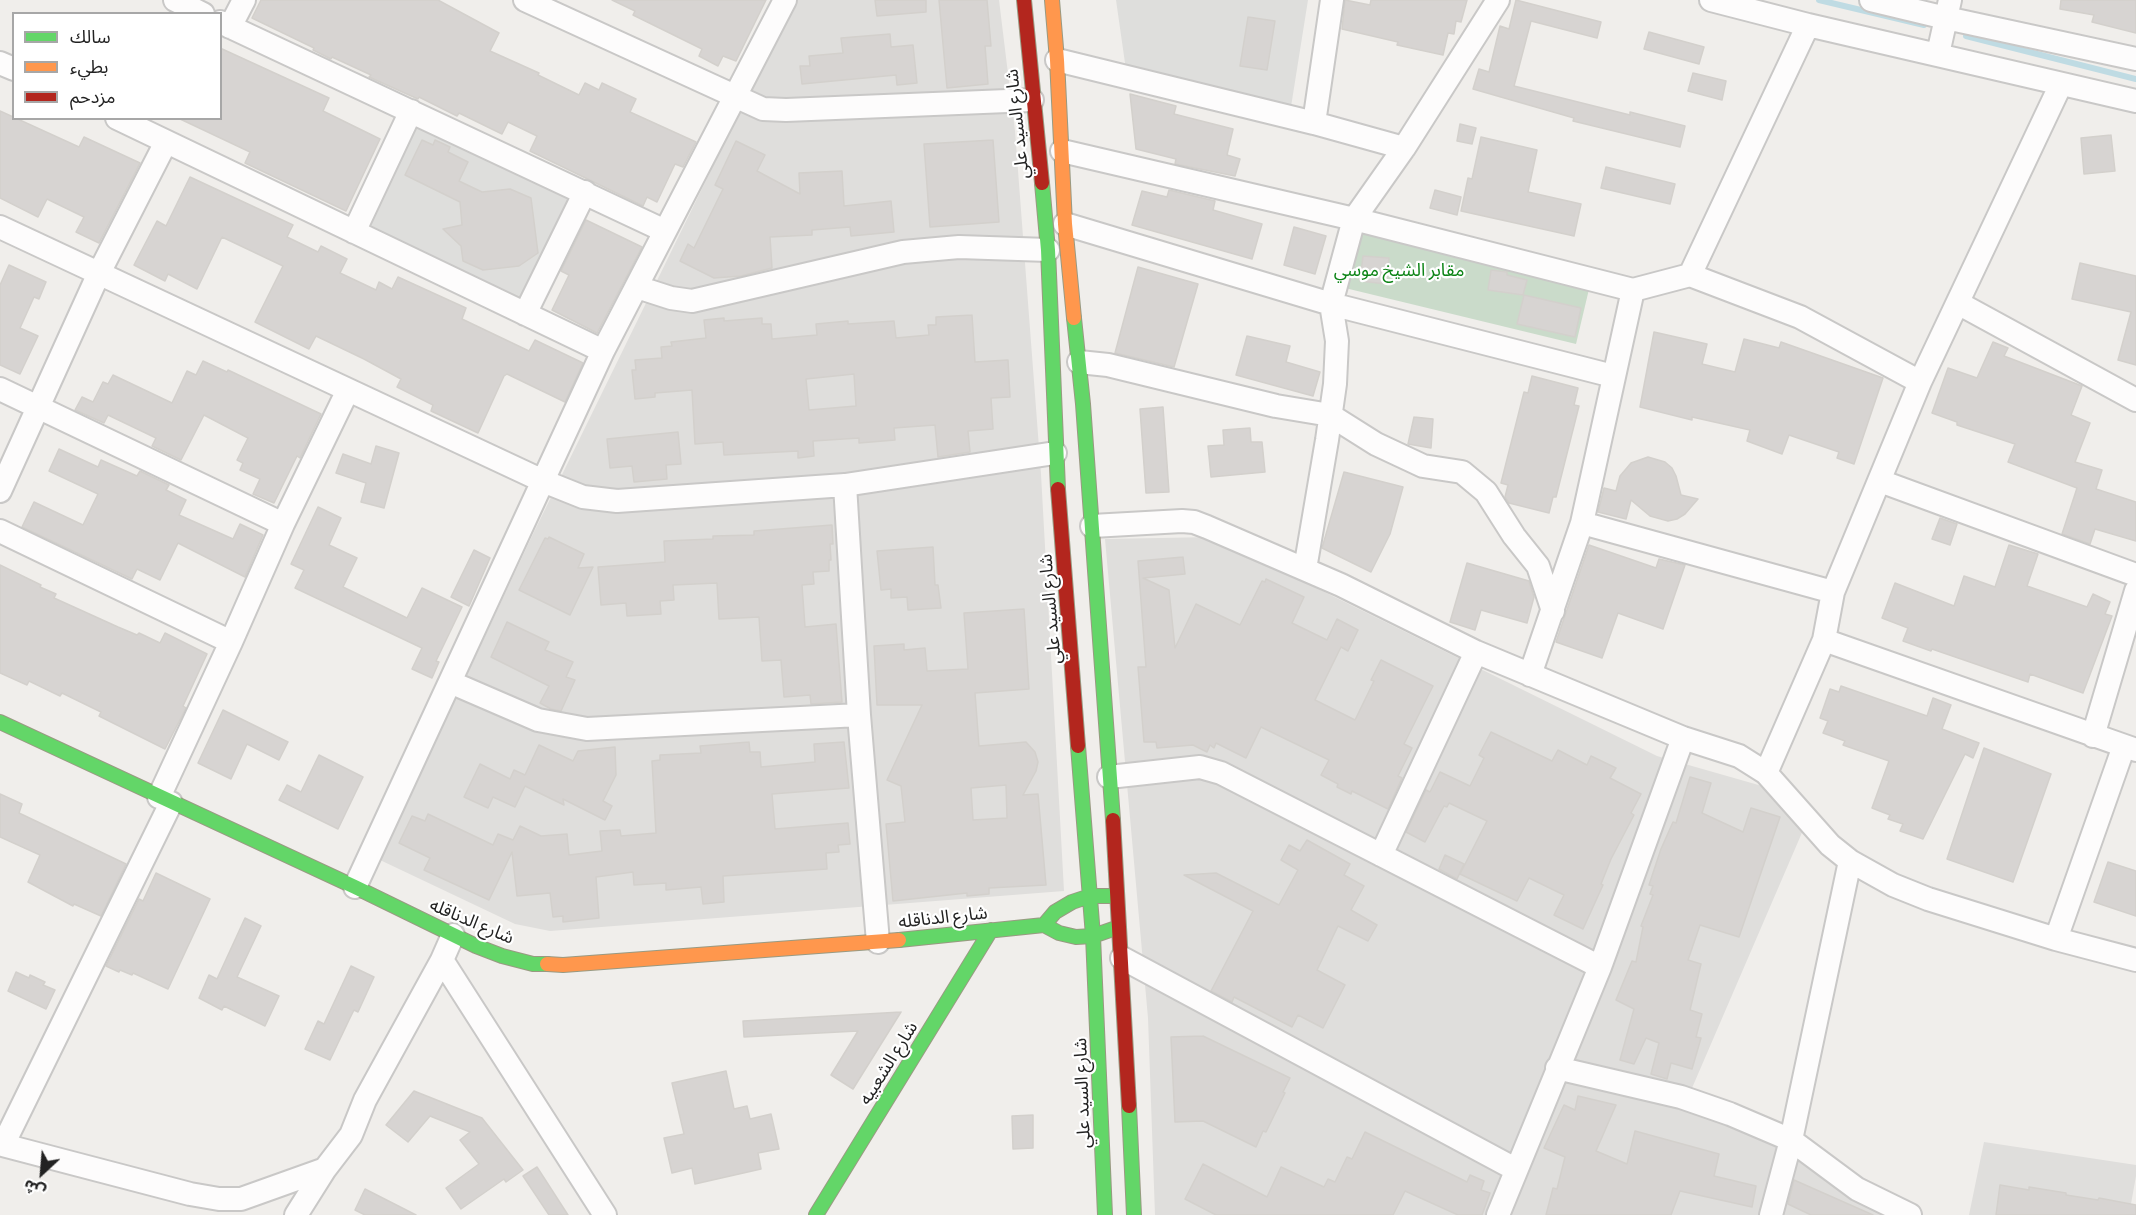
<!DOCTYPE html>
<html>
<head>
<meta charset="utf-8">
<style>
	body { margin:0 }
	#map { position:relative; width:2136px; height:1215px; overflow:hidden; background:#f0eeeb; font-family:Barlow,"Noto Sans Arabic",sans-serif }
	canvas { display:block }
	.legend { position:absolute; left:12px; top:12px; width:210px; height:108px; box-sizing:border-box; background:#fff; border:2px solid #a7a7a7; margin:0; padding:8px 10px; list-style:none; font-size:18px; color:#222 }
	.legend li { display:flex; align-items:center; gap:12px; height:30px }
	.legend b { width:30px; border:2px solid #a7a7a7 }
	.north { position:absolute; left:12px; top:1143px; width:60px; height:60px; -webkit-text-stroke:4px #fff; paint-order:stroke; rotate:206deg; font-size:16px; font-weight:700; line-height:24px; text-align:center; color:#222 }
	.north::after { content:''; display:block; margin:auto; width:21px; height:27px; background:#222; clip-path:polygon(50% 0,100% 100%,50% 72%,0 100%) }
</style>
</head>
<body>
<div id="map">
<canvas width="2136" height="1215"></canvas>
<ul class="legend">
<li><b style="height:8px;background:#63d668"></b>سالك</li>
<li><b style="height:8px;background:#ff974d"></b>بطيء</li>
<li><b style="height:8px;background:#b3261e"></b>مزدحم</li>
</ul>
<div class="north">ش</div>
</div>
<script>
const c = document.querySelector('canvas').getContext('2d');
c.lineJoin = 'round';
function fill(path, color) { c.fillStyle = color; c.fill(path, 'evenodd'); }
const poly = rows => new Path2D(rows.map(r => 'M' + r).join(''));
function trace(path, color, width, dash) { c.strokeStyle = color; c.lineWidth = width; c.lineCap = dash ? 'butt' : 'round'; c.setLineDash(dash || []); c.stroke(path); }
function drawText(font, color, halo, rows, align = 'center') {
  c.font = font + ' Barlow,"Noto Sans Arabic",sans-serif'; c.lineWidth = 4.5; c.setLineDash([]); c.textBaseline = 'middle'; c.strokeStyle = halo; c.fillStyle = color; for (const [text, x, y, turn = 0] of rows) {
    c.save(); c.translate(x, y); c.rotate((+turn || 0) * Math.PI / 180); c.textAlign = isNaN(turn) ? turn : align; if (halo) c.strokeText(text, 0, 0); c.fillText(text, 0, 0); c.restore();
  }
}
fill(poly([
	[791,0,999,0,1015,131,1041,474,1064,891,550,931,515,924,380,860,532,536,716,160],
	[1213,537,1657,756,1790,794,1804,828,1689,1095,1919,1215,1155,1215,1148,1018,1105,539],
	[1984,1142,2136,1165,2136,1176,2129,1215,1969,1215]
]), '#dfdedc');
fill(poly([
	[1116,0,1308,0,1290,113,1126,70],
	[416,121,570,197,522,302,364,228]
]), '#dededc');
fill(poly([
	[1359,229,1590,285,1576,344,1345,288]
]), '#cadbca');
trace(poly([
	[1819,0,1924,25],
	[1966,36,2136,79]
]), '#bfdbe3', 6);
const building = poly([
	[261,0,438,0,499,33,490,51,539,73,538,75,579,95,585,83,599,90,602,83,636,99,630,112,696,142,683,167,675,164,657,202,647,197,643,206,530,151,537,136,508,122,502,134,459,113,457,116,419,97,418,99,369,77,371,75,332,57,331,59,313,50,314,48,252,18,261,0],
	[612,0,766,0,736,61,723,56,718,66,699,56,702,49,633,15,635,11,612,0],
	[875,0,926,0,926,12,877,16,875,0],
	[939,0,987,0,991,46,985,46,988,84,947,88,939,0],
	[1345,0,1370,5,1371,0,1467,0,1461,22,1456,21,1454,34,1448,33,1443,55,1397,45,1398,42,1342,29,1345,0],
	[1516,0,1601,22,1597,38,1531,21,1514,86,1630,115,1630,112,1685,126,1680,147,1573,121,1574,118,1473,89,1479,69,1489,72,1500,26,1509,29,1516,0],
	[2061,0,2136,0,2136,33,2092,22,2094,15,2060,9,2061,0],
	[1248,17,1275,21,1267,70,1240,66,1248,17],
	[1649,32,1704,47,1699,64,1644,49,1649,32],
	[890,34,891,47,913,45,917,83,897,85,896,75,802,84,800,66,810,66,809,56,843,53,841,38,890,34],
	[220,48,329,98,323,111,380,139,346,211,245,163,250,152,178,118,220,118,220,48],
	[1693,73,1726,81,1722,100,1688,91,1693,73],
	[1130,94,1176,106,1174,114,1233,129,1227,155,1240,159,1235,176,1175,164,1176,159,1136,149,1130,94],
	[0,111,79,147,84,137,140,163,99,243,76,232,84,217,47,199,38,217,0,198,0,111],
	[1460,124,1476,128,1472,144,1457,141,1460,124],
	[2111,135,2115,171,2084,174,2081,138,2111,135],
	[1481,137,1537,150,1528,192,1581,204,1574,236,1461,211,1468,178,1472,179,1481,137],
	[422,140,433,145,435,140,450,147,448,152,468,162,459,181,482,192,510,189,531,198,538,253,519,266,483,270,463,261,461,246,443,229,462,225,460,202,405,175,422,140],
	[993,140,999,222,930,227,924,144,993,140],
	[736,141,765,155,757,171,800,194,799,173,842,171,844,206,891,201,894,232,851,236,850,227,812,230,812,235,770,237,772,268,741,276,714,278,680,261,688,244,694,248,723,189,715,185,736,141],
	[1606,167,1675,184,1670,204,1601,188,1606,167],
	[190,177,293,225,287,237,318,252,321,246,347,259,340,273,376,290,379,282,392,289,398,277,466,308,462,319,529,351,535,340,583,363,565,402,507,374,504,376,478,433,431,411,433,405,397,387,401,379,364,359,316,336,309,349,255,322,283,266,222,237,197,289,168,274,165,281,134,265,157,221,166,226,190,177],
	[1169,190,1215,201,1213,210,1262,224,1252,259,1132,225,1142,191,1167,197,1169,190],
	[1435,190,1461,197,1457,215,1430,208,1435,190],
	[586,220,642,247,597,333,552,310,569,275,561,271,586,220],
	[1294,227,1326,236,1315,274,1284,265,1294,227],
	[1363,256,1389,258,1386,284,1360,281,1363,256],
	[2080,263,2136,276,2136,365,2118,360,2131,312,2072,299,2080,263],
	[9,265,46,282,39,299,34,297,20,328,38,336,20,374,0,365,0,285,9,265],
	[1138,267,1198,284,1174,367,1115,353,1138,267],
	[1491,270,1507,272,1507,275,1527,280,1523,295,1488,290,1491,270],
	[1524,295,1581,308,1575,337,1517,324,1524,295],
	[972,315,975,362,1008,360,1010,397,991,398,993,429,968,431,970,452,938,457,935,425,894,428,895,440,859,443,859,438,813,441,814,456,798,458,798,451,724,455,723,442,695,444,692,390,655,393,655,397,635,399,632,370,636,370,635,360,662,358,661,347,672,346,671,342,706,338,704,320,724,318,724,321,762,318,762,324,771,324,772,339,817,335,816,324,848,321,848,324,894,321,896,338,929,335,928,325,936,325,936,317,972,315],
	[854,374,856,406,809,410,806,379,854,374],
	[1654,332,1707,344,1702,364,1735,372,1744,339,1779,348,1781,342,1883,378,1854,464,1837,458,1839,452,1789,435,1782,454,1747,441,1750,430,1692,417,1692,420,1640,407,1654,332],
	[1247,336,1290,346,1286,362,1320,372,1313,396,1236,375,1247,336],
	[1993,342,2008,348,2004,356,2082,386,2071,415,2090,423,2075,462,2102,470,2096,489,2136,502,2136,541,2095,529,2090,544,2062,534,2077,488,2008,462,2015,444,1957,425,1957,422,1932,413,1948,368,1977,378,1993,342],
	[203,361,227,372,228,370,321,414,300,458,297,456,274,503,253,494,260,479,240,470,243,463,237,460,248,438,204,415,181,460,152,446,156,438,108,415,104,423,75,410,82,397,93,402,103,382,108,384,113,375,172,403,187,371,196,375,203,361],
	[1532,376,1578,388,1574,405,1579,406,1556,497,1553,497,1549,513,1509,503,1505,497,1508,485,1501,483,1524,392,1528,393,1532,376],
	[1163,407,1169,492,1146,493,1140,409,1163,407],
	[1414,417,1433,419,1431,448,1408,444,1414,417],
	[1250,428,1251,442,1262,442,1265,472,1211,477,1208,446,1224,445,1223,430,1250,428],
	[678,432,681,464,666,465,667,479,634,482,632,466,610,468,607,439,678,432],
	[376,446,399,453,384,508,361,502,366,483,336,473,343,454,371,464,376,446],
	[59,449,98,467,101,460,137,476,140,471,169,485,166,490,186,500,179,515,233,539,240,524,263,535,245,577,178,543,160,580,137,569,132,579,22,527,34,502,83,525,98,494,49,471,59,449],
	[1648,457,1665,462,1672,468,1676,476,1681,495,1698,499,1685,514,1677,519,1668,521,1650,516,1631,500,1626,519,1598,512,1604,488,1616,491,1620,476,1631,463,1648,457],
	[1344,472,1403,487,1390,534,1371,572,1322,548,1344,472],
	[318,507,341,518,329,545,357,558,343,587,407,618,422,588,462,607,436,661,439,662,432,678,412,669,422,648,295,588,304,570,291,564,318,507],
	[1940,518,1957,524,1950,545,1932,539,1940,518],
	[832,525,833,544,830,544,831,560,829,560,829,571,813,572,814,584,802,585,805,627,836,624,842,702,811,704,810,695,784,697,781,660,762,661,759,617,719,619,717,583,673,585,674,600,660,601,661,614,627,616,626,603,601,605,598,567,665,562,664,541,713,539,713,536,754,535,754,531,832,525],
	[549,537,584,554,578,568,593,567,570,615,519,590,545,538,548,539,549,537],
	[1589,545,1656,568,1659,559,1685,565,1663,629,1618,613,1602,658,1556,642,1589,545],
	[2009,545,2038,554,2027,586,2087,607,2093,594,2110,602,2105,614,2112,616,2083,693,2030,674,2028,682,1932,649,1931,651,1903,641,1908,628,1882,618,1895,583,1954,606,1964,576,1995,587,2009,545],
	[933,547,935,585,938,585,941,608,908,610,907,597,891,598,891,589,881,590,877,551,933,547],
	[474,550,490,558,469,606,451,597,474,550],
	[1183,557,1185,574,1143,578,1169,590,1175,648,1196,604,1240,625,1262,581,1265,582,1266,579,1304,597,1292,623,1327,640,1337,619,1358,630,1348,651,1341,647,1315,700,1355,720,1374,681,1371,680,1381,660,1433,686,1404,744,1412,748,1398,776,1402,778,1388,809,1352,791,1351,794,1337,787,1338,784,1321,775,1329,760,1261,727,1246,758,1216,743,1214,748,1210,745,1207,752,1193,745,1157,748,1156,742,1144,742,1138,667,1146,667,1138,561,1183,557],
	[1467,563,1529,581,1534,597,1527,623,1481,610,1475,630,1450,622,1467,563],
	[0,565,41,585,40,587,56,594,54,598,118,627,137,635,139,633,160,643,165,633,207,654,183,706,186,708,165,749,99,716,101,712,62,693,60,696,29,681,27,685,0,673,0,565],
	[1024,609,1029,689,975,693,979,746,1026,742,1035,752,1038,762,1036,771,1023,795,1038,794,1046,885,989,888,989,894,967,896,967,893,893,901,886,824,905,822,901,786,887,780,922,705,877,705,874,646,904,644,904,650,925,648,927,671,968,669,964,613,1024,609],
	[1006,785,1007,818,973,820,971,788,1006,785],
	[507,622,549,642,545,650,573,662,566,677,575,680,561,711,551,709,540,703,549,686,491,657,507,622],
	[1841,686,1927,716,1933,698,1951,705,1942,729,1979,743,1973,758,1965,754,1923,839,1900,831,1903,824,1888,819,1890,815,1872,808,1889,761,1843,745,1845,741,1823,733,1828,721,1820,718,1830,689,1839,692,1841,686],
	[223,710,288,742,279,760,247,744,231,779,198,763,223,710],
	[1491,732,1552,761,1558,750,1587,765,1591,756,1616,768,1610,778,1641,794,1631,813,1634,815,1611,859,1601,884,1603,885,1583,929,1554,915,1564,895,1529,878,1517,901,1460,874,1487,821,1449,803,1447,807,1444,806,1425,842,1406,832,1426,790,1430,792,1440,772,1470,786,1484,758,1479,755,1491,732],
	[749,742,750,752,760,752,761,767,815,762,814,744,844,742,849,788,772,794,775,829,848,823,850,844,838,845,839,852,826,853,827,869,723,876,724,902,703,904,701,887,666,890,666,883,634,885,633,872,596,877,599,918,563,922,563,916,553,917,550,893,517,896,512,852,489,900,424,870,430,858,399,843,412,816,425,821,428,814,493,845,498,834,513,840,520,826,541,836,567,834,569,855,602,851,600,831,620,830,621,836,656,833,652,761,660,760,660,755,701,753,700,746,749,742],
	[539,745,573,761,578,751,615,747,616,775,603,801,612,806,605,820,563,799,564,805,525,786,515,807,493,797,488,808,464,797,480,764,510,779,514,770,525,775,539,745],
	[1984,748,2051,774,2013,882,1947,859,1984,748],
	[319,755,363,777,338,829,279,800,287,785,301,792,319,755],
	[1690,777,1711,783,1702,813,1743,832,1751,808,1780,817,1739,937,1700,925,1688,960,1701,964,1690,1010,1702,1014,1696,1037,1701,1038,1692,1069,1671,1063,1667,1079,1651,1074,1659,1043,1646,1038,1634,1064,1620,1060,1634,1009,1616,1000,1632,961,1636,962,1643,927,1641,926,1653,895,1650,894,1653,886,1649,885,1661,849,1673,822,1676,823,1690,777],
	[0,794,22,804,19,813,126,864,101,916,74,904,73,906,28,882,40,855,0,837,0,794],
	[1307,840,1350,864,1344,875,1364,886,1351,910,1377,925,1368,941,1338,926,1317,970,1345,985,1323,1028,1298,1015,1292,1027,1234,997,1232,1002,1211,991,1253,911,1184,875,1216,873,1279,905,1298,870,1281,860,1289,845,1300,851,1307,840],
	[1445,855,1464,864,1457,879,1439,869,1445,855],
	[2108,862,2136,871,2136,916,2094,902,2108,862],
	[156,873,210,899,168,989,133,973,132,975,120,970,119,972,106,966,139,899,143,901,156,873],
	[245,918,261,926,237,977,279,996,265,1026,224,1006,222,1010,199,998,209,975,217,979,245,918],
	[351,966,374,977,358,1012,354,1010,350,1018,330,1060,305,1049,318,1021,324,1024,351,966],
	[16,972,29,978,30,975,45,982,43,985,55,990,46,1009,8,991,16,972],
	[901,1012,853,1089,831,1075,858,1031,744,1037,743,1021,901,1012],
	[1203,1036,1290,1078,1283,1092,1285,1093,1266,1132,1263,1131,1256,1147,1203,1121,1175,1122,1171,1037,1203,1036],
	[726,1071,734,1109,747,1106,750,1119,771,1114,779,1149,758,1153,761,1169,695,1184,692,1168,672,1173,664,1138,684,1134,672,1083,726,1071],
	[414,1091,482,1118,523,1170,506,1182,504,1179,461,1209,446,1188,479,1164,460,1140,470,1132,430,1116,408,1142,386,1125,414,1091],
	[1578,1096,1616,1105,1596,1151,1627,1164,1635,1131,1719,1154,1714,1176,1756,1186,1752,1207,1680,1191,1671,1215,1546,1215,1553,1188,1557,1189,1565,1157,1544,1148,1564,1105,1575,1110,1578,1096],
	[1033,1115,1033,1148,1013,1149,1012,1116,1033,1115],
	[1365,1132,1467,1182,1470,1175,1484,1181,1481,1190,1490,1193,1482,1215,1458,1215,1405,1191,1393,1215,1216,1215,1185,1199,1203,1164,1267,1197,1281,1167,1324,1187,1328,1179,1335,1182,1347,1157,1352,1159,1365,1132],
	[537,1167,568,1215,549,1215,523,1176,537,1167],
	[1794,1180,1873,1215,1811,1215,1788,1204,1794,1180],
	[2000,1185,2029,1190,2029,1187,2066,1193,2066,1195,2098,1200,2099,1198,2136,1205,2136,1215,1996,1215,2000,1185],
	[365,1189,416,1215,365,1215,355,1210,365,1189]
]);
fill(building, '#d7d4d2');
trace(building, '#d3d0cc', 1.5);
const street = poly([
	[175,0,203,14],
	[525,0,763,109,786,110,1032,100],
	[1711,0,1808,25,2136,101],
	[1871,0,1946,18,2136,59],
	[220,22,665,231],
	[230,27,244,0],
	[1938,54,1950,0],
	[1057,60,1314,123,1404,148],
	[0,63,14,69],
	[117,118,603,351],
	[1314,123,1332,0],
	[1062,151,1354,219,1633,290,1690,275,1800,317,1920,382],
	[1065,224,1331,304,1613,376],
	[0,227,543,481,583,497,617,501,845,485,1055,453],
	[354,232,411,111],
	[1690,275,1808,25],
	[637,287,671,298,692,301,903,252,959,247,1048,250],
	[1958,303,2136,400],
	[525,314,585,192],
	[1079,362,1108,365,1276,406,1330,415,1376,444,1423,466,1462,472,1486,492,1514,536,1538,566,1553,611],
	[0,389,283,524],
	[1880,481,2136,575],
	[845,485,859,715,878,942],
	[0,491,99,273,166,142],
	[1582,523,1833,592],
	[1092,526,1182,521,1194,522,1207,527,1341,585,1476,652,1683,738,1739,756,1766,773,1830,845,1850,861,1893,885,1928,899,2056,939,2136,960],
	[0,531,231,642],
	[1305,569,1327,440,1335,384,1337,341,1331,304,1354,219,1404,148,1498,0],
	[1824,640,2136,750],
	[1530,675,1582,523,1633,290],
	[450,682,538,720,587,729,859,715],
	[2093,736,2136,591],
	[1766,773,1824,640,1833,592,1920,382,2061,84],
	[1109,777,1200,767,1221,773,1600,967],
	[159,797,231,642,283,524,348,390],
	[171,803,3,1145,190,1194,219,1199,241,1199,325,1169],
	[1381,855,1476,652],
	[355,887,603,351,785,0],
	[2056,939,2124,746],
	[1122,958,1515,1169],
	[442,960,605,1215],
	[1557,1068,1681,1097,1730,1114,1791,1140,1857,1189,1910,1215],
	[296,1215,325,1169,351,1135,365,1100,442,960,453,935],
	[1498,1215,1600,967,1683,738],
	[1771,1215,1791,1140,1850,861]
]);
const fast = poly([
	[1042,183,1048,250,1058,489],
	[1074,318,1083,404,1113,820],
	[0,722,355,887,476,946,502,956,533,964,547,964],
	[1078,746,1093,936,1105,1215],
	[1044,925,1055,912,1072,902,1090,896,1111,896],
	[899,940,1044,925,1059,933,1076,937,1093,936,1113,929],
	[1129,1106,1134,1215],
	[816,1215,991,930]
]);
const slow = poly([
	[1052,0,1057,60,1065,224,1074,318],
	[547,964,563,965,899,940]
]);
const jam = poly([
	[1024,0,1042,183],
	[1058,489,1078,746],
	[1113,820,1129,1106]
]);
trace(street, '#c9c8c7', 26);
trace(fast, '#999a82', 16);
trace(slow, '#999a82', 16);
trace(jam, '#999a82', 16);
trace(street, '#fdfcfc', 22);
trace(fast, '#63d668', 14);
trace(slow, '#ff974d', 14);
trace(jam, '#b3261e', 14);
drawText('18px', '#222', '#fff', [
	["شارع السيد علي",1017,124,-96],
	["شارع السيد علي",1050,609,-95],
	["شارع الدناقله",943,917,-6],
	["شارع الدناقله",472,921,23],
	["شارع الشعبيه",888,1063,-58],
	["شارع السيد علي",1082,1093,-92]
]);
drawText('18px', '#0c8416', '#fff', [
	["مقابر الشيخ موسي",1399,270]
]);
</script>
</body>
</html>
